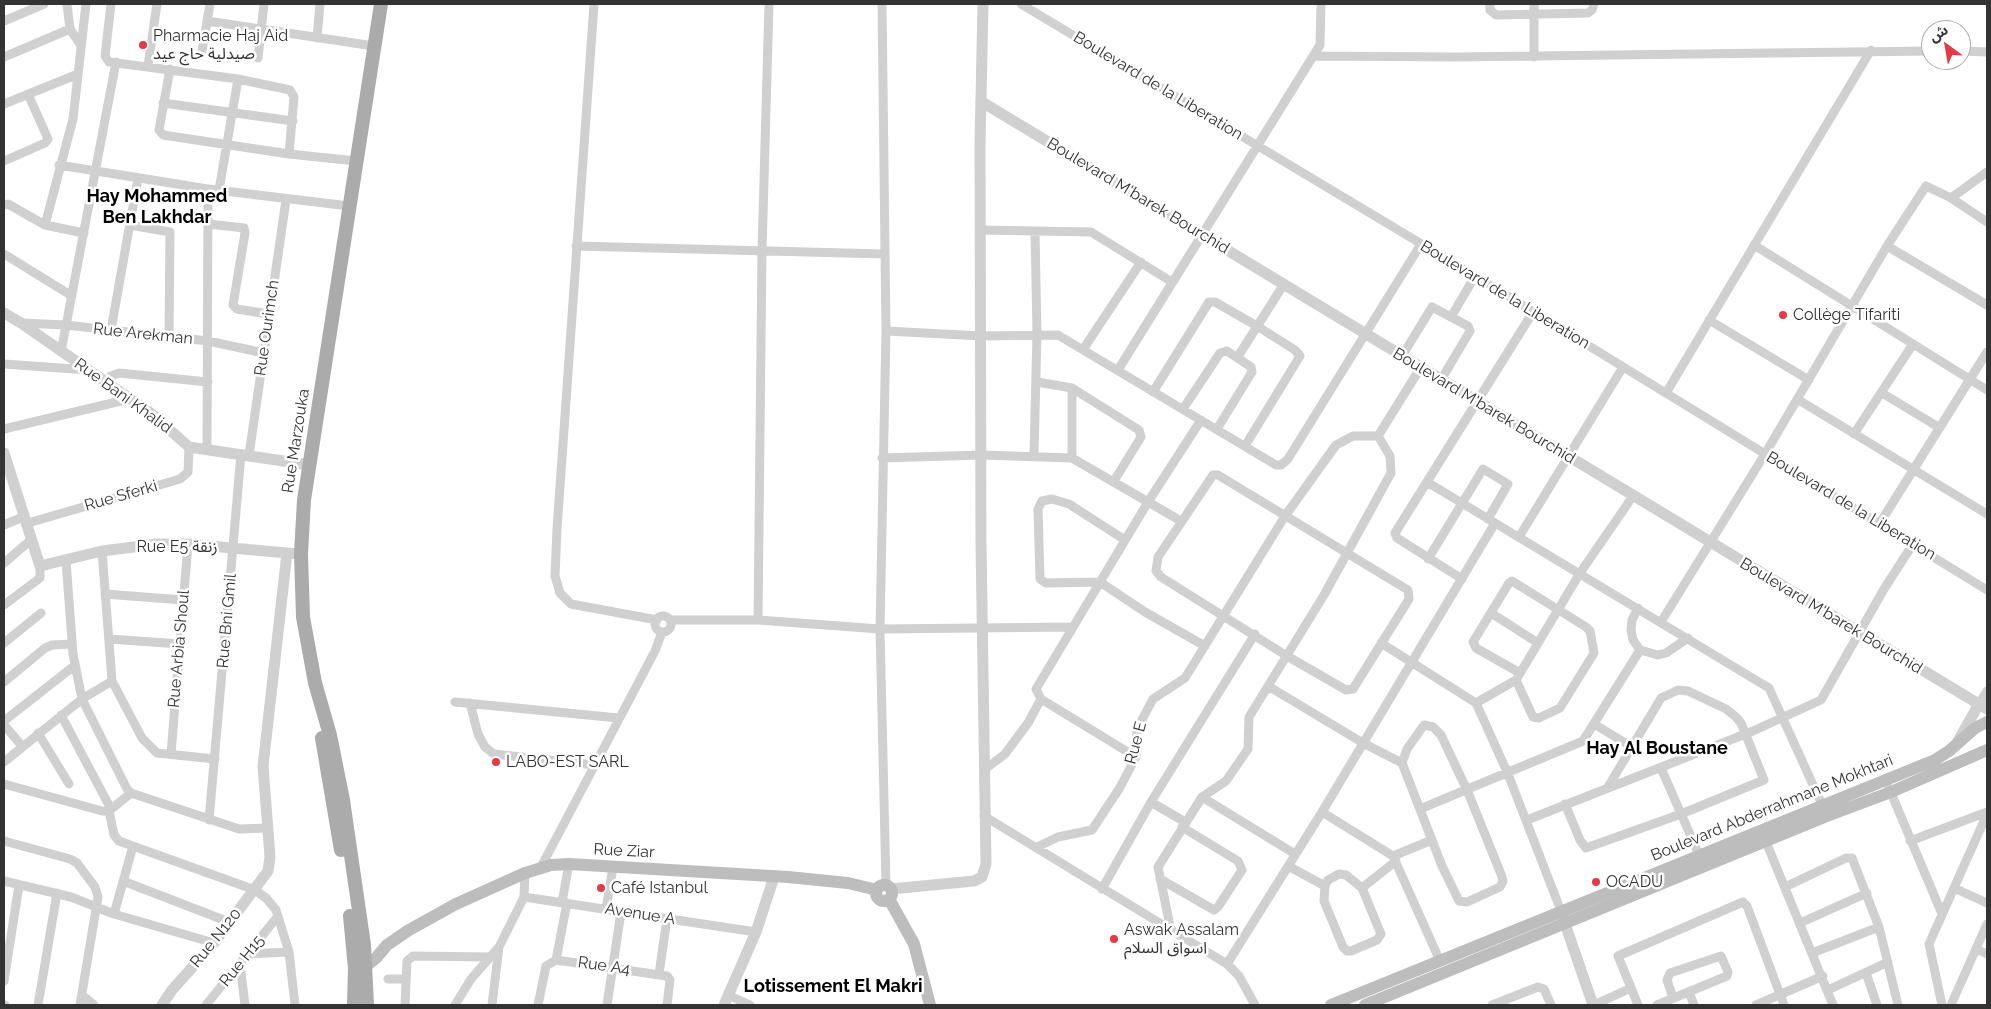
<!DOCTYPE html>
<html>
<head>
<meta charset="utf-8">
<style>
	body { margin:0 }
	#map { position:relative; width:1991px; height:1009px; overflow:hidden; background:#fff; font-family:Raleway,"Noto Sans Arabic",sans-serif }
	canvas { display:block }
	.frame { position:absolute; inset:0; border:5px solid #333; pointer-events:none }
	.north { position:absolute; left:1921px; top:20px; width:50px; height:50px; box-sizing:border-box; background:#fff; border:1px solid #adadad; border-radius:50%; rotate:328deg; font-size:14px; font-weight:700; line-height:20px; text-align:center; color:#333 }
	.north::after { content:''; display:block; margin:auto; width:18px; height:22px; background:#e63946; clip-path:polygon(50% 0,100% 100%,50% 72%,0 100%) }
</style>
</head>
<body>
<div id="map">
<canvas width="1991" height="1009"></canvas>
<div class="frame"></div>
<div class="north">ش</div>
</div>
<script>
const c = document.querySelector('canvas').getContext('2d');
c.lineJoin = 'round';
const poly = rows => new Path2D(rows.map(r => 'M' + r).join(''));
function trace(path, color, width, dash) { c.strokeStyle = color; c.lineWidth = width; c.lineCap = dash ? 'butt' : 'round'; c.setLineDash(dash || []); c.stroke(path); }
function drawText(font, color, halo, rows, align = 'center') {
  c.font = font + ' Raleway,"Noto Sans Arabic",sans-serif'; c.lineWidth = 5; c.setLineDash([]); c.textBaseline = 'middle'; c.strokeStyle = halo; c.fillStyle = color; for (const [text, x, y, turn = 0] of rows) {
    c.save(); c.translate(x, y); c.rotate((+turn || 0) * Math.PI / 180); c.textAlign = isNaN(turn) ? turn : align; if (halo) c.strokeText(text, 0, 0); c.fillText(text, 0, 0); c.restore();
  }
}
trace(poly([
	[67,4,70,29,80,44],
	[111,4,105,56,109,62,238,79,290,90,294,97,289,154],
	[594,4,557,529,555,576,560,593,571,604,657,620],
	[882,4,886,331,880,629,886,885],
	[1021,4,1475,276,1987,590],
	[1490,4,1490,10,1496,15,1588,13,1592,10,1594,4],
	[1534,4,1534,57],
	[4,21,44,4],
	[207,21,374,46],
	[317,38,320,4],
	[202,51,210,4],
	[1961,51,1987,52],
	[1313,56,1456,57,1931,51],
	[4,57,70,29],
	[258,58,264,4],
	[148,66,157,4],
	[170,69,159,130,163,135,289,154,356,161],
	[163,103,293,121],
	[4,104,78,74],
	[4,161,45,143,48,139,28,94],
	[59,165,208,189,349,206],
	[219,190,238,79],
	[1951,198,1987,172],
	[4,205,8,204,45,225,84,233],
	[208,224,244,228,245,233,233,305,237,309,268,314],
	[45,225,73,119,86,4],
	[130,225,170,232,169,337],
	[981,230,1091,232,1172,282],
	[1754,245,1987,390],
	[576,246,884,254],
	[1887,246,1987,305],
	[4,254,72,296],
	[1451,317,1475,276],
	[1709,320,1809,380],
	[22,323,66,325,208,341,264,353],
	[111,330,138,178],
	[886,331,982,336,1058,335,1276,465,1281,465,1288,459,1421,244],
	[1084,348,1141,262],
	[61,352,116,62],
	[1402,356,1432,307,1468,326,1470,331,1441,380],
	[1237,358,1284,284],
	[4,364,88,370],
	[1118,370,1320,45,1321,4],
	[1037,382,1072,388,1139,430,1141,437,1114,481],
	[111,386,111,376,119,373,208,382],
	[1072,388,1072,458],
	[1153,392,1209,302,1215,302,1257,326,1295,350,1300,356,1245,446],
	[1666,393,1871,50],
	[1882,393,1940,428],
	[1797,399,1987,514],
	[1183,409,1220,353,1227,351,1251,367,1252,372,1217,429],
	[4,429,129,399],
	[1854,434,1913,344],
	[207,450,208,189],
	[249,455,286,200],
	[1034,455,1037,333,1035,232],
	[882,458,982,455,1072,458,1181,521],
	[1213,475,1218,475,1408,590,1409,599,1353,689,1346,690,1287,656,1161,577,1156,571,1158,557,1213,475],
	[1427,482,1769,688,1824,809],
	[28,523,180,479,188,472,189,447],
	[1880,523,1987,352],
	[4,525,25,516],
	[1519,537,1623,367],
	[1125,540,1069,504,1052,499,1042,501,1038,509,1040,579,1046,583,1100,582,1145,612,1205,646],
	[102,551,112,681,142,738,157,753,215,759],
	[1428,559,1483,469,1508,484,1488,519],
	[66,561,73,654,82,699,127,789,131,793,239,829,267,828],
	[4,563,32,539],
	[1462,579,1397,538,1395,533,1533,312],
	[105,594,183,600],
	[4,605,40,578,40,566],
	[1638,608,1632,620,1631,630,1633,640,1640,650,1658,655,1666,653,1688,638],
	[1491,613,1538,643],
	'655 624a8 8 0 1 1 16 0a8 8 0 1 1-16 0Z',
	[670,620,758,620,880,629,1072,627],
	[758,620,762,251,769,4],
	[1661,622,1765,454,1887,246,1926,186,1951,198,1987,222],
	[109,639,180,644],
	[4,643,41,613],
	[1381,643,1476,703,1508,774,1561,911],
	[1516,680,1533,717,1539,718,1560,708,1594,653,1590,631,1586,627,1512,581,1509,583,1473,642,1476,648,1520,673],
	[4,682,45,648,52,645,72,644],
	[1268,686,1363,743,1402,763,1442,866,1459,901,1467,902,1500,887,1503,881,1501,874,1467,790,1441,735,1433,727,1424,725,1407,749,1402,763],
	[455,702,618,718],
	[470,703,478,734,485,747,494,754,595,765],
	[1476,703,1516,680,1580,573,1633,496],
	[1979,704,1987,691],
	[61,715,111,809],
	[4,721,74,666],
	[1594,724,1632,747],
	[4,725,22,746],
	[38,733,69,784],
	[171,754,188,544],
	[1136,757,1041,699,1036,689,1148,502,1201,420],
	[4,762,82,699,112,681],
	[1661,768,1699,855],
	[984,770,1005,754,1028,723,1041,699],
	[4,784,102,811,109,811,131,793],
	[1889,788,1942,914],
	[1202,797,1295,854],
	[1151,802,1185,822],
	[1565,804,1580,840,1586,848,1681,814,1764,780,1741,723,1736,717,1726,709,1688,691,1678,690,1661,698,1608,787],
	[1420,809,1583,741,1640,650],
	[109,811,114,835,119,841,255,890,266,898,276,910,289,952,295,1005],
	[1322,812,1393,856,1440,961],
	[984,816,1227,964,1239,976,1255,1005],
	[209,820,241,454],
	[1527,820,1753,731,1821,700,1884,589,1913,544],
	[1764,837,1833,1005],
	[4,841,70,859,77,863,95,887,98,897,80,1005],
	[1910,841,1987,812],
	[1037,847,1058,837,1092,830,1119,789,1136,757,1137,729,1153,699,1185,678,1285,516,1336,445,1353,436,1378,436],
	[1393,856,1432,840],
	[1288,866,1325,886],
	[541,867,655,651,662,632],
	[1339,874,1346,875,1362,888,1381,934,1377,940,1351,951,1347,951,1343,947,1324,901,1325,886,1328,880,1339,874],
	[1160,879,1214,910,1218,907,1242,870,1238,861,1182,827],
	[4,881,71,897,114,914,214,943],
	[123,881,229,922],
	[1785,887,1846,858,1852,858,1879,927,1898,1005],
	[1362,888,1396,861],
	[1954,888,1987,903],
	[1102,889,1151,802,1255,634],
	[524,897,756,932],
	[562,902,569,864],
	[606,909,613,867],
	[114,914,133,846],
	[1800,923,1867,893],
	[1171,931,1158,867,1202,797,1226,781,1248,749,1249,717,1324,595,1391,473,1390,456,1378,436,1421,367],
	[1976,949,1987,954],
	[1812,953,1879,927],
	[247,954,289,952],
	[556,960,567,903],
	[240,964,245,1005],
	[1227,964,1322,812,1495,523],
	[1866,973,1877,1005],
	[659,974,667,919],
	[388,979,406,979],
	[4,981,19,885],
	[1828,990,1888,962],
	[1689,992,1694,1005],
	[82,995,94,1005],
	[728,995,750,1005],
	[4,1005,5,1005],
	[38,1005,57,893],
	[206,1005,278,916],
	[405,1005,407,961,413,956,491,957],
	[455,1005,471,979,499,947,524,897,525,873],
	[492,1005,499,947],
	[538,1005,546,966,556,960,667,976,670,980,667,1005],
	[607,1005,621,912],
	[1492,1005,1538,987,1544,989,1551,1005],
	[1594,1005,1631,988],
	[1638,1005,1618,956,1743,902,1747,906,1784,1005],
	[1657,1005,1727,976,1728,972,1721,956,1670,973,1667,980,1673,998],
	[1756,1005,1823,976],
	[1942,1005,1929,944,1987,814],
	[1951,1005,1987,924]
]), '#d0d0d0', 9);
trace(poly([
	[982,102,1987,709],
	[4,313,21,323,152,414,189,447,310,465],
	[4,453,40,566,102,551,157,544,188,544,287,553],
	[1958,741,1979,704],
	[891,889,974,881,982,877,986,864,981,543,980,144,983,4],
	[1562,915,1593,1005],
	[162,1005,172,990,214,943,268,871,270,857,263,766,287,553,301,554],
	[724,1005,756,932,774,877]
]), '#d0d0d0', 11);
trace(poly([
	'876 893a8 8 0 1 1 16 0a8 8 0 1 1-16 0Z',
	[889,899,914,944,930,1005],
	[357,967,366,966,376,958,387,945,409,930,456,904,525,873,551,865,569,864,788,877,848,883,877,890],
	[1331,1005,1935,760,1949,751,1975,728,1987,722],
	[1365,1005,1827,816,1891,792,1987,750]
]), '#bdbdbd', 12);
trace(poly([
	[322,738,341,850],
	[350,916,355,968,354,1005],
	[367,1005,364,945,343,800,330,735,315,683,303,617,301,554,304,500,381,4]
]), '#ababab', 14);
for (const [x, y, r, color] of [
	[143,45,5,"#e63946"],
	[1783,315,5,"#e63946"],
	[496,762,5,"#e63946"],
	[1596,882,5,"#e63946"],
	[601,888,5,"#e63946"],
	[1114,939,5,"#e63946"]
]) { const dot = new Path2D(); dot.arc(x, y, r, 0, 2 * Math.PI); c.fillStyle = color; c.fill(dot); trace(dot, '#fff', 2); }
drawText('16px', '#333', '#fff', [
	["Pharmacie Haj Aid",153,36],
	["صيدلية حاج عيد",153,54],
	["Collège Tifariti",1793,315],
	["LABO-EST SARL",506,762],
	["OCADU",1606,882],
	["Café Istanbul",611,888],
	["Aswak Assalam",1124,930],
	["اسواق السلام",1124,948]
], 'left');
drawText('16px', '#333', '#fff', [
	["Boulevard de la Liberation",1158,86,31],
	["Boulevard M'barek Bourchid",1138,196,31],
	["Boulevard de la Liberation",1505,295,31],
	["Rue Ourimch",267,328,-82],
	["Rue Arekman",143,334,6],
	["Rue Bani Khalid",123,396,36],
	["Boulevard M'barek Bourchid",1484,406,31],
	["Rue Marzouka",296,441,-81],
	["Rue Sferki",121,496,-16],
	["Boulevard de la Liberation",1851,506,31],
	["Rue E5 زنقة",177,547],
	["Boulevard M'barek Bourchid",1831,616,31],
	["Rue Bni Gmil",227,621,-85],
	["Rue Arbia Shoul",179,649,-85],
	["Rue E",1136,743,-75],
	["Boulevard Abderrahmane Mokhtari",1772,808,-22],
	["Rue Ziar",624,851,3],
	["Avenue A",640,914,9],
	["Rue N120",216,938,-51],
	["Rue H15",242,961,-51],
	["Rue A4",604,966,8]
]);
drawText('bold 18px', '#000', '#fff', [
	["Hay Mohammed",157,197],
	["Ben Lakhdar",157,218],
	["Hay Al Boustane",1657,749],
	["Lotissement El Makri",833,987]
]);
</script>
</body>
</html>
